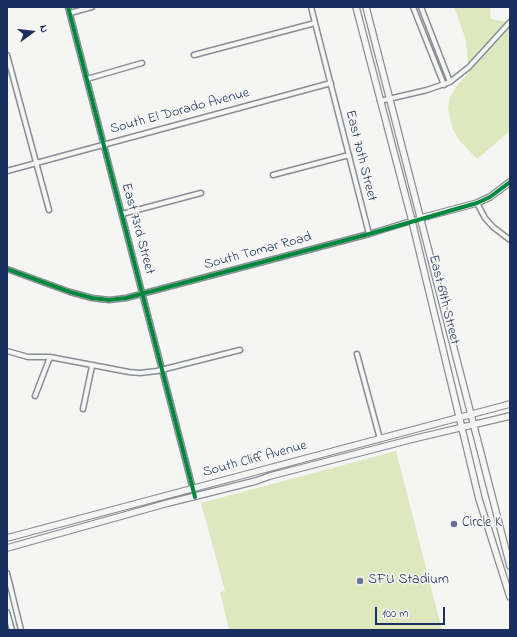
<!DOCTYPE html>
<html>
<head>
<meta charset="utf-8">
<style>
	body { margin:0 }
	#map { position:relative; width:517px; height:637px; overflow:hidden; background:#f5f5f3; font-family:"Indie Flower",sans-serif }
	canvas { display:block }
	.frame { position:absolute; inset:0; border:8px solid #1b2f5e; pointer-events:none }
	.north { position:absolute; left:12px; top:12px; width:40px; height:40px; -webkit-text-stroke:3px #f6f6f2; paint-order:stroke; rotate:75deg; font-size:11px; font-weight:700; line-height:16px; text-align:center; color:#1b2f5e }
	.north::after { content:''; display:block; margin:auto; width:14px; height:18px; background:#1b2f5e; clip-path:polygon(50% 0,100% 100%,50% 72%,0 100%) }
	.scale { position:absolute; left:375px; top:607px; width:70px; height:18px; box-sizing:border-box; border:2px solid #1b2f5e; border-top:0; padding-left:5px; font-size:12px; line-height:14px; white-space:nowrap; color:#1b2f5e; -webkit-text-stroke:3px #f6f6f2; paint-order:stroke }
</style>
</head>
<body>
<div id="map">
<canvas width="517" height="637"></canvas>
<div class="frame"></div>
<div class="north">N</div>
<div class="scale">100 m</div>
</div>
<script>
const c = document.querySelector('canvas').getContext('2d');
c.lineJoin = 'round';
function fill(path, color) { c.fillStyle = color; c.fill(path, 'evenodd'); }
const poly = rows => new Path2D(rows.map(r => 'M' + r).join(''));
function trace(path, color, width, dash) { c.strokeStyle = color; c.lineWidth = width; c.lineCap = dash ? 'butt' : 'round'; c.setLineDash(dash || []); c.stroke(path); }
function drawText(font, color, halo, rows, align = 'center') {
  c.font = font + ' "Indie Flower",sans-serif'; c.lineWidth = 3; c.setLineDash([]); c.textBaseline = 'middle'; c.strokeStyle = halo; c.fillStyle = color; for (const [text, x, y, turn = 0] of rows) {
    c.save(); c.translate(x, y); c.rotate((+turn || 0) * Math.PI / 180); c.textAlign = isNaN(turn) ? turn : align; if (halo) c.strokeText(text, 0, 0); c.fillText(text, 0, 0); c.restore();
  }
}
fill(poly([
	[454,7,490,7,491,19,510,22,510,131,477,159,459,140,453,130,450,118,448,108,450,97,458,84,469,73,466,40],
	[396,451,442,630,229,630,220,592,225,591,201,503]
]), '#dde8be');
const street = poly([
	[68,7,195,497],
	[311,7,369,234],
	[413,7,444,85],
	[421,7,450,82],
	[70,13,92,7],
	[7,55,49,210],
	[194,55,315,23],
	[87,79,142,63],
	[380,101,427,90,450,82,469,67,510,22],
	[7,171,331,83],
	[273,175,349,155],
	[477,203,485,218,493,227,510,240],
	[122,214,201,193],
	[7,269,70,292,92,298,109,300,126,298,369,234,421,218],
	[7,351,28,357,50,357,129,372,140,373,157,371,240,350],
	[357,354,380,439],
	[35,396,50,357],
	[83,409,92,366],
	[7,573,21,630],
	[7,612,12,630]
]);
const secondary = poly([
	[356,7,412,221,479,499,510,597],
	[366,7,510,566],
	[421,218,477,203,490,197,510,182],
	[7,538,510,404],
	[7,548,168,503,256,481,270,476,417,438,510,416]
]);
trace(street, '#898d95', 7);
trace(secondary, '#898d95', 8);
trace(street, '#f5f5f3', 4);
trace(secondary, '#f5f5f3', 5.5);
trace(poly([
	[68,7,195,497],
	[7,269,70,292,92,298,109,300,126,298,369,234,477,203,490,197,510,182]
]), '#00873e', 4);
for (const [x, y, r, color] of [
	[454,524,4,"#677492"],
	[360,581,4,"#677492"]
]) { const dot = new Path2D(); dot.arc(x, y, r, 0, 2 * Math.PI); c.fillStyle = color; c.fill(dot); trace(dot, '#f6f6f2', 1.5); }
drawText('14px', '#1b2f5e', '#f6f6f2', [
	["South El Dorado Avenue",180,112,-15],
	["East 70th Street",360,156,76],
	["East 73rd Street",137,229,75],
	["South Tomar Road",258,252,-15],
	["East 69th Street",443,300,76],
	["South Cliff Avenue",255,460,-15]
]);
drawText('14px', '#1b2f5e', '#f6f6f2', [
	["Circle K",462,524],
	["SFU Stadium",368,581]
], 'left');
</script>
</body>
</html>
